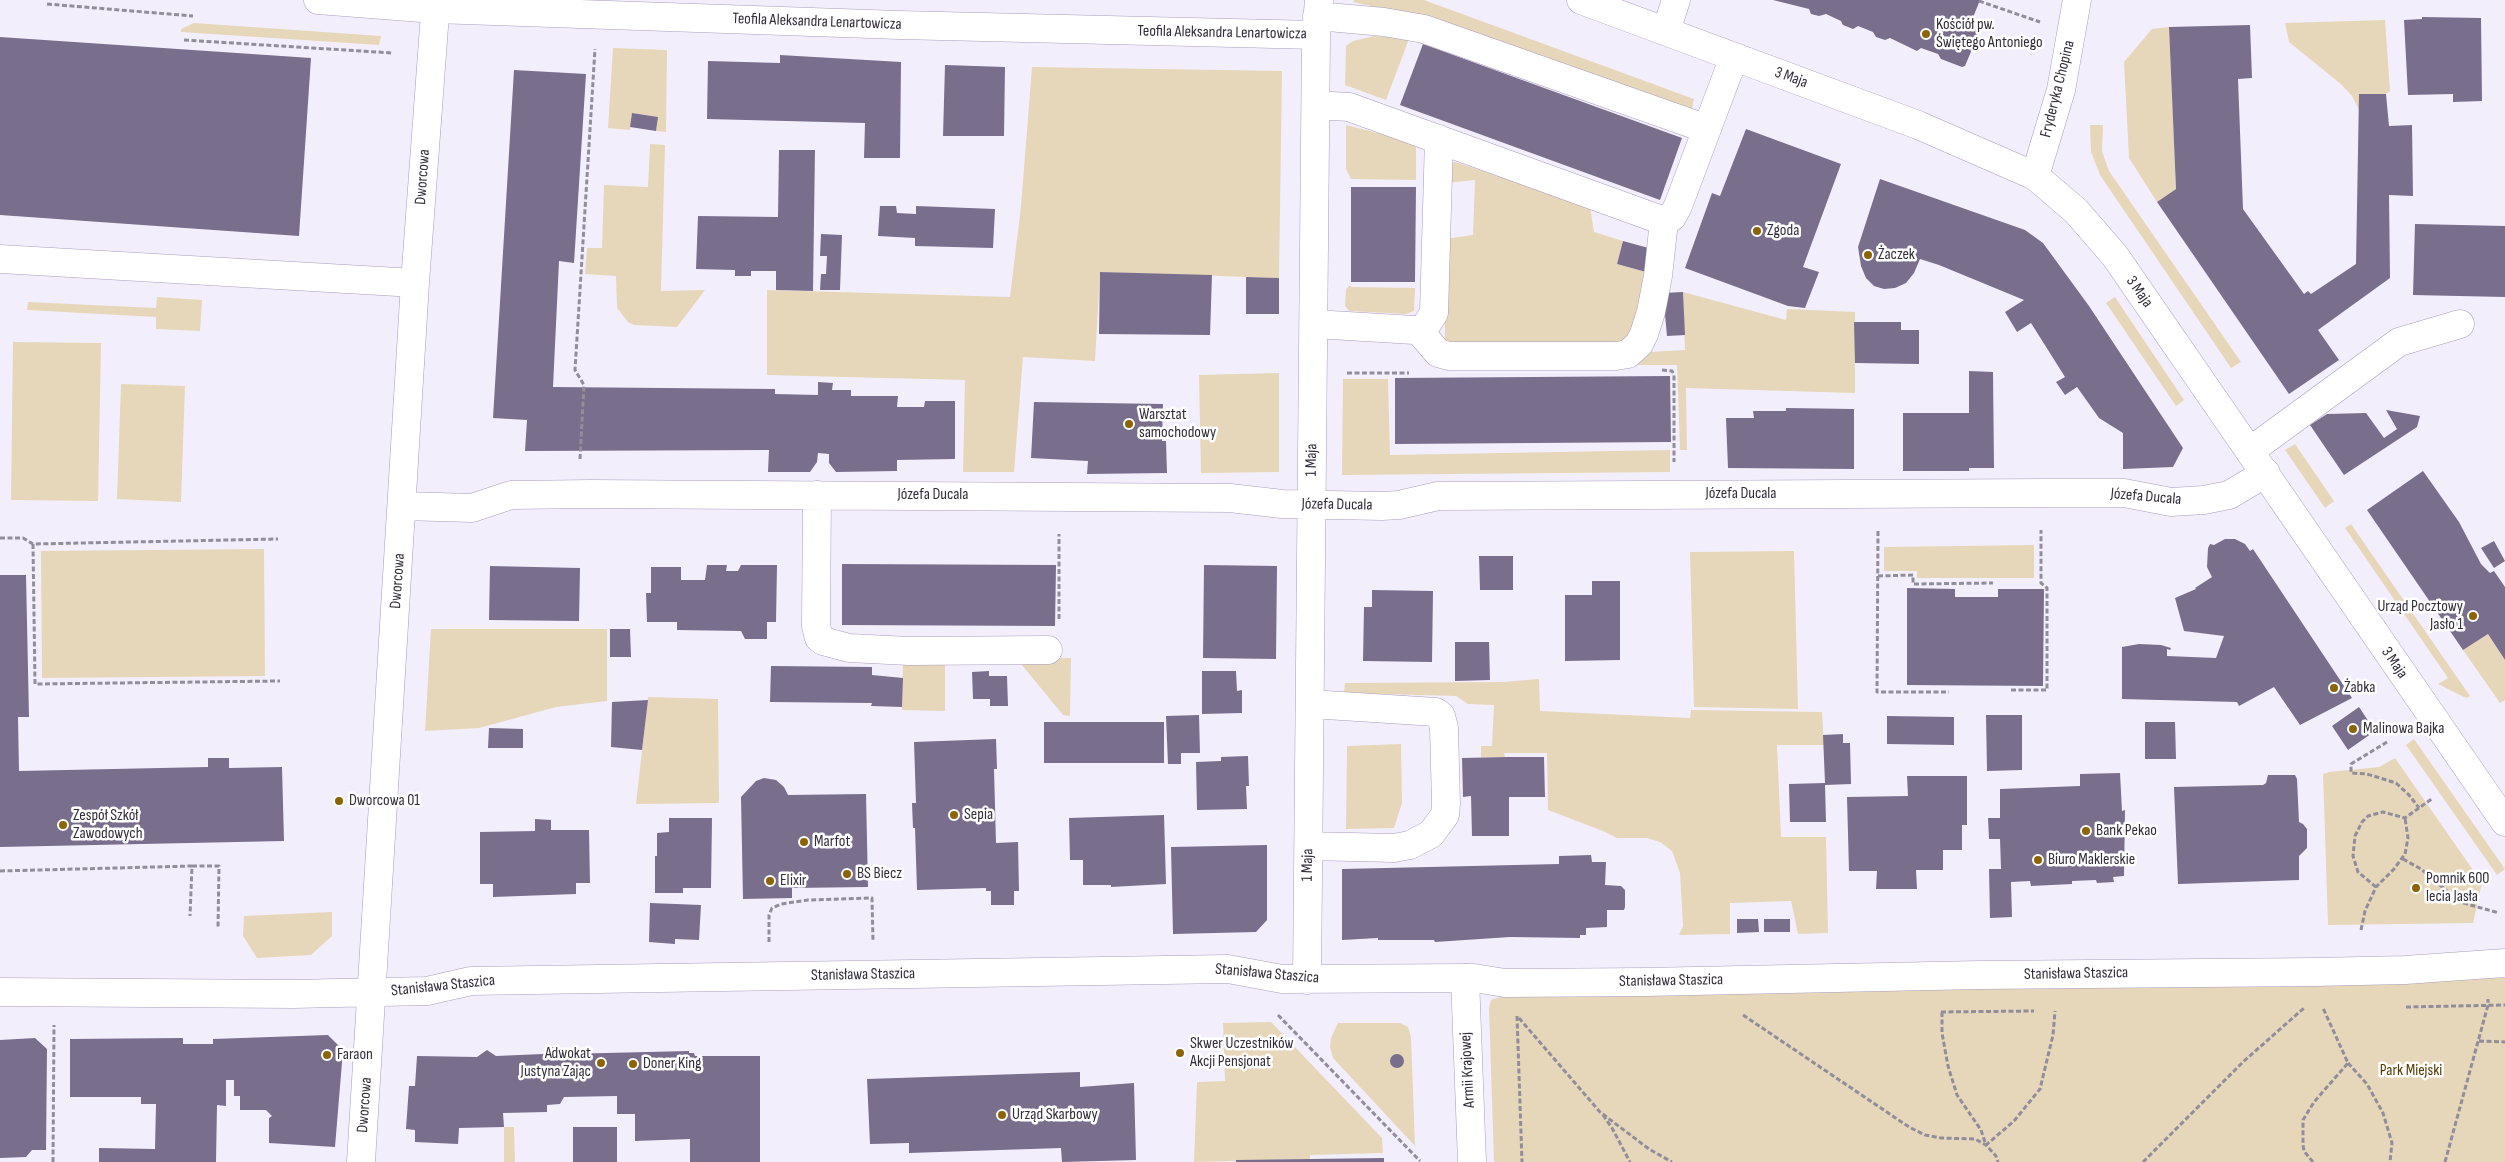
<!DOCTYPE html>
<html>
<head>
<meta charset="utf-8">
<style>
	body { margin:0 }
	canvas { display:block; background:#f3eefc }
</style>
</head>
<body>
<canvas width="2505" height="1162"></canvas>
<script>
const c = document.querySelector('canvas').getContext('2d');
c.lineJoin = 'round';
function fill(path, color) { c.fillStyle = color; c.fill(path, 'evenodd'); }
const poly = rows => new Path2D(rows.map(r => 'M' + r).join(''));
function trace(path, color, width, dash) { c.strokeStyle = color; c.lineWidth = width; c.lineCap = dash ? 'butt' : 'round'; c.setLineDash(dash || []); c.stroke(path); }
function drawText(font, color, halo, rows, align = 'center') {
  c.font = font + ' "Sofia Sans Condensed",sans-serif'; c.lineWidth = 5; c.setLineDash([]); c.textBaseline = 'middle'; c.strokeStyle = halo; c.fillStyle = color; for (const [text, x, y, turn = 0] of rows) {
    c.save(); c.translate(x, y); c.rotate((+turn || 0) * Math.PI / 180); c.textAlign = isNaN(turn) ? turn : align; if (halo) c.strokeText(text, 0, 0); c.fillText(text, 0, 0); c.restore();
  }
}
fill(poly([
	[1354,0,1424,0,1694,99,1692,108,1688,114,1388,10,1353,2],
	[2385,20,2390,91,2386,94,2359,94,2359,110,2352,96,2342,85,2289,42,2285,23],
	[194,23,381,36,379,45,181,32,181,29],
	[2169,27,2176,189,2157,202,2129,158,2124,62,2152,29],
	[1375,36,1409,39,1386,100,1345,85,1346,46,1353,41],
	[613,48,667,50,666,132,656,131,657,117,632,113,630,130,608,128],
	[1032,67,1282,71,1279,278,1100,272,1095,361,1023,357,1014,472,963,472,965,380,767,375,767,290,1010,297,1021,206],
	[1346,125,1389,136,1416,147,1416,180,1351,179,1346,169],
	[2090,125,2103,125,2102,151,2109,171,2241,362,2231,368,2100,175,2091,152],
	[650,144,665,145,661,291,705,290,677,327,634,325,628,322,617,308,616,276,585,274,587,248,602,248,604,185,648,187],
	[1455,162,1590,206,1594,232,1623,241,1617,264,1646,272,1647,276,1630,335,1619,345,1454,348,1445,341,1445,239,1473,235,1475,180,1446,183,1451,163],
	[1350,285,1351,287,1415,288,1414,311,1406,314,1349,311,1345,306,1346,289],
	[1683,292,1786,320,1787,309,1855,312,1855,393,1686,388,1687,450,1680,450,1677,365,1634,365,1650,352,1685,350],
	[157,297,202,300,200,331,156,329,156,317,27,310,28,302,156,308],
	[2115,297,2184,400,2176,406,2106,303],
	[13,342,101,343,98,501,11,500],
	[1279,373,1279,472,1201,473,1199,375],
	[1343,379,1388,379,1390,455,1670,450,1670,472,1342,475],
	[121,384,185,386,181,502,117,499],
	[2295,444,2334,501,2325,508,2285,450],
	[2351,524,2470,696,2466,698,2438,684,2448,678,2345,528],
	[2034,545,2034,578,1917,578,1917,571,1884,571,1884,547],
	[264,549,265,676,42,678,41,551],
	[1794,551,1798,709,1694,707,1690,552],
	[431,629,607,629,607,701,556,707,479,728,425,731],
	[2488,634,2505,660,2505,700,2500,703,2463,650],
	[1071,658,1070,716,1063,715,1017,659],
	[903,660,945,660,945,711,902,710],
	[1539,679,1540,711,1690,718,1691,710,1822,712,1824,745,1777,745,1781,837,1826,837,1828,933,1798,934,1791,901,1730,903,1730,934,1679,935,1683,926,1680,873,1672,851,1660,842,1647,838,1617,838,1603,831,1548,810,1547,753,1504,753,1505,757,1481,757,1481,746,1492,746,1494,705,1468,704,1456,696,1344,693,1345,683,1503,682],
	[648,697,718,699,719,803,636,804],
	[2414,739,2505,869,2497,875,2406,745],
	[1401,744,1402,803,1394,828,1346,829,1347,746],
	[2395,758,2482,883,2473,923,2328,925,2323,774,2329,772,2379,767],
	[332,912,332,936,311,955,257,958,243,936,244,916],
	[2505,978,2505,1162,1494,1162,1489,1008,1491,1000,1500,997],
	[1271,1022,1382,1138,1383,1153,1310,1155,1310,1159,1194,1162,1197,1082,1225,1081,1223,1023],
	[1338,1023,1400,1023,1408,1027,1411,1037,1415,1146,1333,1058,1330,1047,1331,1038],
	[504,1127,514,1127,515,1162,504,1162]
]), '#e7d7ba');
fill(poly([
	[1773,0,1980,0,1970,25,1977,30,1976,33,1978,35,1965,66,1962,67,1941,59,1938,54,1921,48,1917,51,1890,38,1885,40,1876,37,1873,32,1858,26,1853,29,1843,25,1841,21,1826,14,1819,16,1811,14,1809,9],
	[2422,17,2481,18,2482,101,2453,102,2453,94,2408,95,2404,20,2422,19],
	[2250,25,2252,78,2238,79,2243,209,2304,294,2308,291,2311,294,2356,264,2359,94,2386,94,2389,126,2412,125,2413,196,2389,195,2390,278,2318,330,2339,360,2289,394,2157,202,2176,189,2169,27],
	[0,37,311,58,299,236,0,215],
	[1423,44,1682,138,1660,200,1400,105],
	[780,55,901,62,900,158,864,158,865,123,707,119,708,61,780,63],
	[945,65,1005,67,1004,136,943,136],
	[514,70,586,74,574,263,559,261,553,387,775,389,775,394,818,395,818,382,833,383,832,390,851,390,851,396,898,396,897,407,924,407,925,401,955,401,955,459,897,460,897,471,836,472,829,463,829,454,818,453,817,462,810,472,768,472,769,450,525,451,527,420,493,418],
	[632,113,658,117,656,131,630,127],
	[1746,129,1841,164,1803,267,1819,272,1805,308,1788,306,1685,268,1712,193,1720,196],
	[779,150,815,150,813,291,776,290,776,271,751,271,751,276,735,276,735,270,696,269,698,216,778,217],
	[1880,179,2025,230,2043,243,2089,306,2183,448,2173,467,2123,469,2123,433,2099,418,2077,387,2065,395,2056,382,2065,377,2031,323,2017,332,2005,312,2024,300,1939,265,1920,259,1914,273,1906,283,1895,288,1884,289,1874,286,1866,278,1861,266,1858,247],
	[1351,187,1416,187,1415,282,1351,282],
	[880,206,896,206,897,213,916,214,916,206,995,209,993,248,915,246,915,238,878,236],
	[2415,224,2505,226,2505,297,2413,295],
	[821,234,842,235,840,290,820,290,821,274,826,274,827,256,820,256],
	[1623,241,1652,249,1646,272,1617,264],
	[1100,272,1212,275,1210,335,1099,334],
	[1246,277,1279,278,1279,314,1246,314],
	[1683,292,1685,335,1667,336,1663,293],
	[1854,322,1901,322,1901,330,1919,330,1919,364,1855,363],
	[1969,371,1993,372,1994,468,1969,468,1969,471,1903,471,1903,413,1969,413],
	[1670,376,1671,442,1395,444,1395,378],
	[1034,402,1163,404,1162,441,1166,441,1167,473,1087,474,1088,461,1031,458],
	[1786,408,1854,409,1854,469,1728,468,1726,418,1754,418,1753,411,1786,411],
	[2386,410,2420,416,2417,427,2344,475,2310,425,2327,414,2366,413,2384,438,2397,429],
	[2423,471,2459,522,2481,564,2490,573,2494,571,2505,587,2505,660,2488,634,2463,650,2367,510],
	[2225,539,2235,539,2245,544,2250,551,2253,549,2352,698,2300,725,2274,687,2239,706,2237,702,2122,699,2122,647,2139,644,2161,645,2171,648,2170,650,2167,649,2167,656,2216,658,2224,636,2184,631,2175,598,2196,589,2195,588,2212,577,2207,567,2208,548,2210,544,2214,545],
	[2494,541,2505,561,2494,568,2481,548],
	[1479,556,1513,556,1513,590,1480,590],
	[842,564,1056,565,1055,626,842,625],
	[707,565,727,565,726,571,738,571,741,565,777,565,776,622,767,622,767,639,745,639,741,631,677,630,677,622,647,622,646,593,651,593,651,567,681,567,681,580,705,580],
	[1204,565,1277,566,1276,659,1203,658],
	[490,566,580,568,579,621,489,620],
	[0,575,26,575,29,717,18,717,19,771,208,767,208,758,229,758,229,768,282,767,284,841,0,847],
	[1592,581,1620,581,1620,660,1565,661,1565,595,1592,595],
	[1907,588,1955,589,1955,597,1998,597,1998,589,2044,589,2043,686,1907,685],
	[1372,590,1433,591,1432,662,1363,661,1364,607,1372,607],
	[610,629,630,629,631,657,610,657],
	[1455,642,1489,642,1490,680,1455,681],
	[771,666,872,667,872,675,903,678,902,707,871,706,872,703,770,702],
	[989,671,989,676,1007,676,1008,706,990,706,990,699,973,699,972,672],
	[1202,671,1236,671,1237,691,1242,690,1242,713,1202,714],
	[648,700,642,750,611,747,612,702],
	[2359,707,2375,731,2348,750,2332,726],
	[1199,715,1200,753,1181,753,1181,764,1168,764,1166,716],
	[1986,715,2022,715,2022,770,1987,771],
	[1887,716,1954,717,1954,745,1887,744],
	[1044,722,1164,722,1164,763,1044,763],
	[2145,722,2175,722,2176,759,2145,759],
	[489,728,523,729,523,748,488,748],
	[1843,734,1843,743,1850,743,1851,784,1825,785,1826,822,1790,822,1789,784,1825,783,1823,735],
	[996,739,997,769,994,769,996,843,1018,842,1019,891,1014,891,1014,905,991,905,991,891,986,891,986,888,917,890,915,828,913,828,912,803,916,803,914,742],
	[1248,756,1249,786,1246,786,1247,809,1197,810,1196,762,1221,761,1221,757],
	[1507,757,1544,757,1545,797,1509,797,1509,836,1472,836,1471,796,1463,797,1462,758],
	[2120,773,2122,811,2125,810,2124,876,2113,877,2114,882,2097,883,2096,880,2072,881,2072,884,2031,886,2030,881,2011,882,2012,917,1990,918,1989,869,2001,869,2000,839,1989,839,1988,818,2000,818,2000,789,2080,786,2080,774],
	[2268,775,2295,775,2297,779,2299,822,2303,824,2307,829,2307,848,2299,856,2299,880,2178,884,2174,787,2263,785,2266,783],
	[1907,776,1967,776,1967,825,1962,825,1962,850,1943,850,1943,870,1916,870,1917,889,1876,889,1877,871,1849,871,1847,797,1908,796],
	[764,778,776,780,784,787,788,795,866,794,868,887,792,888,792,898,743,899,741,797,756,781],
	[1164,815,1166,884,1111,887,1111,885,1083,885,1083,860,1070,860,1069,818],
	[669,818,712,818,711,888,683,888,683,893,655,893,655,856,657,856,657,833,669,832],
	[535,819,551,820,551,830,589,830,590,883,576,883,576,894,493,897,493,884,480,884,480,832,535,831],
	[1267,845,1267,920,1256,932,1173,934,1171,847],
	[1591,855,1592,862,1606,862,1605,885,1621,886,1625,890,1625,907,1624,910,1607,910,1607,927,1586,928,1586,935,1580,935,1580,938,1510,937,1435,942,1434,940,1378,940,1378,938,1342,940,1342,869,1559,864,1559,856],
	[650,903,701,905,699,940,675,939,675,944,649,942],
	[1737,919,1758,919,1759,932,1737,933],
	[1764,919,1790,919,1790,932,1764,932],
	[328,1035,343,1050,335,1147,269,1143,269,1118,272,1116,266,1110,240,1110,240,1096,234,1096,234,1080,226,1080,226,1106,217,1105,216,1162,99,1162,99,1148,155,1149,156,1104,141,1104,141,1097,70,1097,70,1039,183,1038,183,1044,213,1044,213,1039],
	[35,1038,47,1049,46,1150,32,1150,26,1157,0,1158,0,1040],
	[553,1047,564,1054,689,1051,689,1053,694,1053,695,1056,760,1056,760,1162,690,1162,690,1139,635,1141,635,1114,617,1114,617,1096,564,1097,560,1104,547,1105,547,1112,503,1113,504,1127,459,1128,458,1144,415,1142,415,1130,406,1129,409,1086,415,1086,417,1056,477,1057,487,1050,496,1056,543,1054],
	'1390 1061a7 7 0 1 1 14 0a7 7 0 1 1-14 0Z',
	[1080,1072,1080,1087,1134,1083,1136,1160,1062,1162,1061,1148,909,1153,909,1143,870,1144,867,1079],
	[573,1127,617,1127,617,1162,573,1162],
	[1384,1158,1384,1162,1236,1162,1236,1160]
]), '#7a6e8d');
const minor = poly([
	[318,0,435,9,899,25,1316,35],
	[1581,0,1918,125,2035,176,2076,211,2115,256,2505,822],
	[1317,16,1384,22,1424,29,1707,129],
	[1666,31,1676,0],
	[1316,105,1349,107,1664,221,1672,217,1678,206,1734,57],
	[2035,176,2061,90,2077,0],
	[0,259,415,283],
	[1314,324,1414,330,1421,333,1438,353,1449,356,1616,356,1628,354,1639,344,1644,334,1651,312,1658,276,1664,221],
	[1421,333,1434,313,1439,139],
	[2250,451,2399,342,2460,324],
	[817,495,816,626,819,638,823,641,849,648,909,651,1048,650],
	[403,506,472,508,511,495,591,494,1230,498,1282,504,1382,506,1399,505,1438,496,2049,493,2124,493,2171,502,2204,500,2229,495,2266,473],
	[1309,846,1394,848,1410,845,1431,834,1445,815,1446,804,1444,728,1441,716,1436,712,1310,704],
	[1465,978,1472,1162],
	[1307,980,1316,35,1319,0],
	[0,992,293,994,427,991,471,981,1228,969,1282,979,1474,978,1505,983,1645,982,1979,975,2315,972,2405,970,2505,963],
	[361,1162,415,283,436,0]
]);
trace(minor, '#a99dbd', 29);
trace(poly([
	[1979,1,2040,22],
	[47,4,193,16],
	[184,40,393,53],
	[1662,370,1672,371,1674,375,1674,462],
	[1347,373,1409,373],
	[580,459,584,385,575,370,595,49],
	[1878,531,1877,692,1949,692],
	[0,538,23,538,33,544,278,539],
	[33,544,35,684,280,681],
	[1878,576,1913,575,1913,584,1993,583],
	[1059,619,1059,534],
	[2011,690,2047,690,2047,588,2041,583,2041,530],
	[2387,742,2351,764,2351,773,2367,774,2396,783,2409,795,2419,808],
	[2403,859,2421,869,2460,902,2499,913],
	[192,866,219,866,218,927],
	[0,871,192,866,190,916],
	[2376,887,2358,872,2353,856,2355,836,2362,822,2368,816,2383,812,2405,818,2433,798],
	[2361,930,2365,911,2376,887,2394,869,2405,854,2408,838,2405,818],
	[769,942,769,915,772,908,781,904,808,900,872,898,873,941],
	[2406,1007,2505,1005],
	[1941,1012,2034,1011],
	[1942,1012,1942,1033,1948,1066,1957,1095,1981,1130,1986,1145,2014,1121,2040,1089,2053,1035,2055,1011],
	[1278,1015,1420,1161],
	[1743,1015,1909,1127,1925,1135,1941,1138,1975,1139,1986,1145,1996,1156,1998,1162],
	[1517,1016,1522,1162],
	[1519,1018,1600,1112,1649,1149,1672,1162],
	[2479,1041,2505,1042],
	[2348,1063,2367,1084,2383,1113,2392,1143,2390,1162],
	[1603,1115,1612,1128,1630,1162],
	[53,1162,54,1025],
	[2143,1162,2244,1061,2304,1008],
	[2313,1162,2304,1151,2303,1145,2303,1120,2314,1102,2348,1063,2323,1008],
	[2445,1162,2488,1005,2488,999]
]), '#928d9b', 3, [5, 2.5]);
trace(minor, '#fff', 28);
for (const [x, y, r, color] of [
	[1926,34,5,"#8b6505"],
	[1757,231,5,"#8b6505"],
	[1868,255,5,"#8b6505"],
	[1129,424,5,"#8b6505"],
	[2473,616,5,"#8b6505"],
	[2334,688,5,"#8b6505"],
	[2353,729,5,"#8b6505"],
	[339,801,5,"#8b6505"],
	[954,815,5,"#8b6505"],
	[63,825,5,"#8b6505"],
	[2086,831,5,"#8b6505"],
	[804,842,5,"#8b6505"],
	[2038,860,5,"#8b6505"],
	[847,874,5,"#8b6505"],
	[770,881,5,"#8b6505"],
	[2416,888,5,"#8b6505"],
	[1180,1053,5,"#8b6505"],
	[327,1055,5,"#8b6505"],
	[601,1063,5,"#8b6505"],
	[633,1064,5,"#8b6505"],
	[1002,1115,5,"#8b6505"]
]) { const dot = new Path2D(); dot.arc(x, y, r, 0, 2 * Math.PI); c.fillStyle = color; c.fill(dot); trace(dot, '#fff', 2); }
drawText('16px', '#322d3a', '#fff', [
	["Teofila Aleksandra Lenartowicza",817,22,2],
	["Teofila Aleksandra Lenartowicza",1222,33,1],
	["3 Maja",1791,78,20],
	["Fryderyka Chopina",2058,89,-76],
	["Dworcowa",423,177,-86],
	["3 Maja",2139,292,55],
	["1 Maja",1312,460,-89],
	["Józefa Ducala",1741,494],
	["Józefa Ducala",933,495],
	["Józefa Ducala",2146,497,5],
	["Józefa Ducala",1337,505,1],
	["Dworcowa",398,581,-86],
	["3 Maja",2394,663,56],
	["1 Maja",1308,865,-89],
	["Stanisława Staszica",1267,974,5],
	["Stanisława Staszica",2076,974,-1],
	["Stanisława Staszica",863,975,-1],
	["Stanisława Staszica",1671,981,-1],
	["Stanisława Staszica",443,986,-6],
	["Armii Krajowej",1468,1070,-93],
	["Dworcowa",365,1105,-86]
]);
drawText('16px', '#322d3a', '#fff', [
	["Kościół pw.",1936,25],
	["Świętego Antoniego",1936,43],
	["Zgoda",1767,231],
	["Żaczek",1878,255],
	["Warsztat",1139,415],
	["samochodowy",1139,433],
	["Urząd Pocztowy",2463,607,"right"],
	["Jasło 1",2463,625,"right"],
	["Żabka",2344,688],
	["Malinowa Bajka",2363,729],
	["Dworcowa 01",349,801],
	["Sepia",964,815],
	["Zespół Szkół",73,816],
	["Zawodowych",73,834],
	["Bank Pekao",2096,831],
	["Marfot",814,842],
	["Biuro Maklerskie",2048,860],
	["BS Biecz",857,874],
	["Pomnik 600",2426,879],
	["lecia Jasła",2426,897],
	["Elixir",780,881],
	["Skwer Uczestników",1190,1044],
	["Akcji Pensjonat",1190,1062],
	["Adwokat",591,1054,"right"],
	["Justyna Zając",591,1072,"right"],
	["Faraon",337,1055],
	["Doner King",643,1064],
	["Urząd Skarbowy",1012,1115]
], 'left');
drawText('16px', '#513900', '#fff', [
	["Park Miejski",2411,1071]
]);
</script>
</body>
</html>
